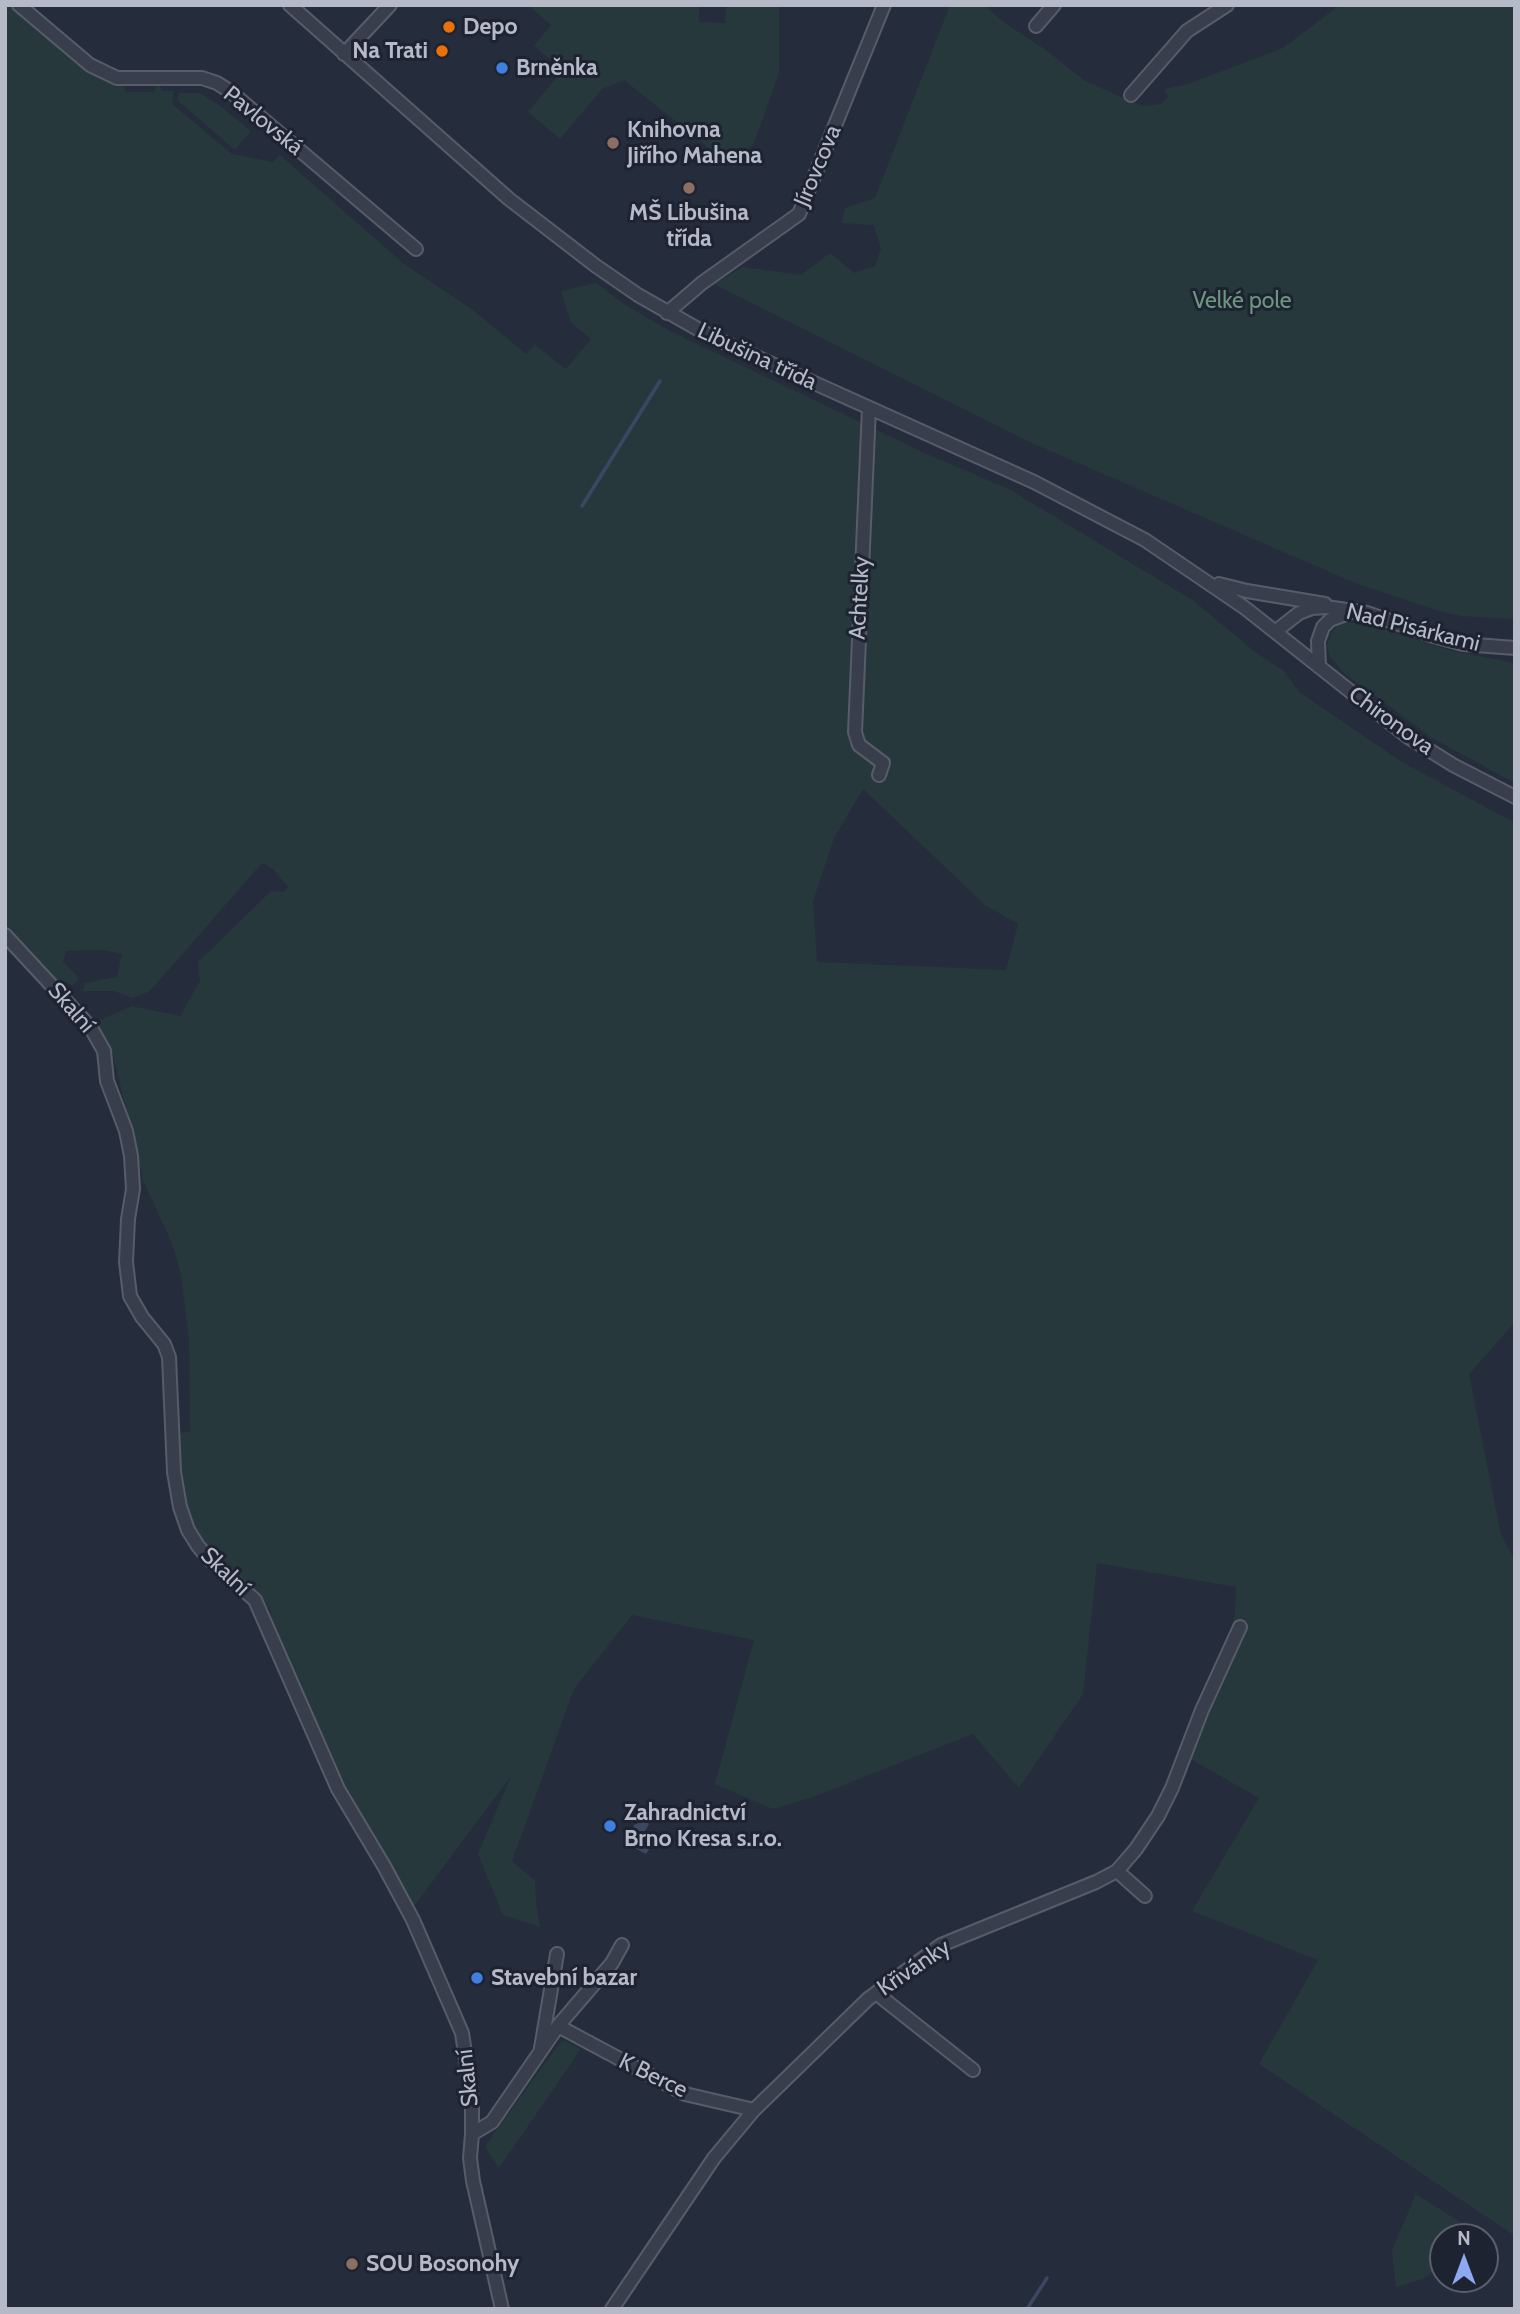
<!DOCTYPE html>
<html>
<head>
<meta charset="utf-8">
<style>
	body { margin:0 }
	#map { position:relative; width:1520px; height:2314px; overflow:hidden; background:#252c3c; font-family:Cabin,sans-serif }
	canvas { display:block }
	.frame { position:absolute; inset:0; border:7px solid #b5b9c8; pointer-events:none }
	.north { position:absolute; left:1429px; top:2223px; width:70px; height:70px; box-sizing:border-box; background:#1e2331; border:2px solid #5a5f6d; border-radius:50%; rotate:0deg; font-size:19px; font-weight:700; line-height:28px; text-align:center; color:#b5b9c8 }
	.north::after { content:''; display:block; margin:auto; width:24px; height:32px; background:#8fa8f2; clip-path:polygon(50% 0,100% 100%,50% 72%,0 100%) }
</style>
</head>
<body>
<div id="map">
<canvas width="1520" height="2314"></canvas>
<div class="frame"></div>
<div class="north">N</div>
</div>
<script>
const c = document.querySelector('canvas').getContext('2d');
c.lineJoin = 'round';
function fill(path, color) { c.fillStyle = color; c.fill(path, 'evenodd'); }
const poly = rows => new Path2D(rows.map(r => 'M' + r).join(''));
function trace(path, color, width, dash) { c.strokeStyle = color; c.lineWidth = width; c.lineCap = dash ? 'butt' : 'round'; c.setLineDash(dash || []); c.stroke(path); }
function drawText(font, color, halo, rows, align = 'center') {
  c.font = font + ' Cabin,sans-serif'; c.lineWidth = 6; c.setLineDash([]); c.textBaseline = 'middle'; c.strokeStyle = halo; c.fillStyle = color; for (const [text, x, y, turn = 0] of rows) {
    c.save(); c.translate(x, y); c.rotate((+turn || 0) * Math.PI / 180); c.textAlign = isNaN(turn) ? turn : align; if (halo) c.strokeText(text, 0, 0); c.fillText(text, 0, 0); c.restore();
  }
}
fill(poly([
	[5,5,10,5,84,68,122,83,126,92,154,92,158,83,163,91,174,91,172,104,232,154,273,162,280,155,404,264,473,310,526,354,535,345,566,369,591,339,571,323,561,291,596,283,624,304,672,332,927,454,1009,489,1194,601,1255,652,1284,671,1299,692,1402,762,1515,823,1515,1322,1469,1374,1501,1535,1515,1561,1515,2236,1259,2064,1318,1960,1192,1911,1259,1798,1180,1753,1218,1665,1235,1616,1236,1587,1097,1563,1083,1694,1019,1788,973,1734,813,1797,773,1809,715,1784,754,1640,632,1615,574,1689,512,1861,535,1881,536,1903,540,1927,503,1915,478,1854,511,1776,412,1909,344,1791,272,1629,271,1611,258,1592,237,1579,197,1540,185,1517,178,1470,178,1433,190,1432,189,1339,181,1275,173,1246,143,1180,113,1055,93,1023,132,1006,180,1016,200,981,198,962,271,891,284,892,288,887,272,868,262,863,158,982,148,992,133,998,114,991,83,991,85,983,117,977,122,954,103,950,66,951,63,962,79,978,73,985,64,982,58,986,35,964,5,927],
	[863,789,985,905,1018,924,1006,970,817,962,813,901,834,838],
	[528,5,699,5,699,22,725,23,726,5,779,5,779,73,754,143,734,168,624,80,602,89,560,139,528,112,556,78,548,71,554,63,534,46,551,25],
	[950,5,984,5,1002,21,1046,50,1085,81,1142,106,1161,104,1168,96,1164,89,1188,84,1283,48,1340,5,1515,5,1515,619,1461,616,1442,612,1355,583,1032,443,714,284,743,267,801,275,830,253,854,273,875,266,881,249,874,225,842,223,845,208,875,198],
	[179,93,200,93,219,105,251,131,235,150,177,100],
	[1346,622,1371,625,1452,651,1515,663,1515,783,1432,738,1344,673,1330,657,1327,646,1331,633,1338,626],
	[562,2040,581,2049,499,2168,485,2146],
	[1416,2194,1484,2237,1443,2237,1443,2265,1423,2279,1396,2287,1392,2250]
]), '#27383d');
fill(poly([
	[644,1820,649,1824,644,1833,646,1837,654,1842,646,1854,633,1847,630,1839,634,1825]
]), '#3c4764');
trace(poly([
	[582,506,660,381],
	[1027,2309,1047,2278]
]), '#3c4764', 3.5);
const minor = poly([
	[19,5,90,65,117,78,202,78,217,83,231,92,416,249],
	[290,5,509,199,596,266,638,295,710,336,1034,482,1145,540,1245,608,1408,737,1453,765,1515,797],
	[1036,26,1054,5],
	[344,54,390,5],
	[1131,95,1187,31,1227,5],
	[667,313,702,283,799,214,884,5],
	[869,408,855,732,859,745,883,763,879,775],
	[1219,584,1247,591,1325,604],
	[1276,631,1299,613,1312,608,1326,607,1367,613,1430,635,1463,644,1515,648],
	[1319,667,1318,641,1323,627,1330,620,1351,612],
	[5,935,91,1028,104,1051,107,1081,126,1131,131,1156,133,1189,128,1219,126,1262,130,1296,142,1317,164,1344,169,1357,174,1472,180,1507,188,1530,198,1546,210,1560,255,1600,338,1789,384,1866,413,1920,462,2033,472,2100,472,2134],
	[1117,1871,1145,1896],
	[876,1993,973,2070],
	[558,2026,685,2094,754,2110],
	[541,2048,557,1954],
	[502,2309,473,2181,470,2158,472,2134,492,2122,558,2026,612,1963,622,1945],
	[612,2309,714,2158,754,2110,868,1999,941,1945,1096,1882,1117,1871,1136,1849,1158,1816,1172,1788,1202,1710,1240,1627]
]);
trace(minor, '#575c6a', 16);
trace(minor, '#393e4c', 12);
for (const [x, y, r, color] of [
	[449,27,7,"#e8710a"],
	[442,51,7,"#e8710a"],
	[502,68,7,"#3f7fe0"],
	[613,143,7,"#8d6e63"],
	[689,188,7,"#8d6e63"],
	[610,1826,7,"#3f7fe0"],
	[477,1978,7,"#3f7fe0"],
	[352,2264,7,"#8d6e63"]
]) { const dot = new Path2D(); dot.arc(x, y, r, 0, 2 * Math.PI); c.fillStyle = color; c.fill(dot); trace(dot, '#1e2331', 2.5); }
drawText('bold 23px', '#b5b9c8', '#1e2331', [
	["Depo",463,27],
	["Na Trati",428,51,"right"],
	["Brněnka",516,68],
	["Knihovna",627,130],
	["Jiřího Mahena",627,156],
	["MŠ Libušina",689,213,"center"],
	["třída",689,239,"center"],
	["Zahradnictví",624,1813],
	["Brno Kresa s.r.o.",624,1839],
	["Stavební bazar",491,1978],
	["SOU Bosonohy",366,2264]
], 'left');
drawText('23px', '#b5b9c8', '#1e2331', [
	["Pavlovská",263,121,39],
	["Jírovcova",818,166,-67],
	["Libušina třída",757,357,25],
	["Achtelky",860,598,-87],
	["Nad Pisárkami",1413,628,14],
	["Chironova",1391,721,36],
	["Skalní",71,1008,49],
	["Skalní",225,1572,44],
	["Křivánky",914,1968,-34],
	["K Berce",653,2076,26],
	["Skalní",468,2078,-96]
]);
drawText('23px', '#6d977d', '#1e2331', [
	["Velké pole",1242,301]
]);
</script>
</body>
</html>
